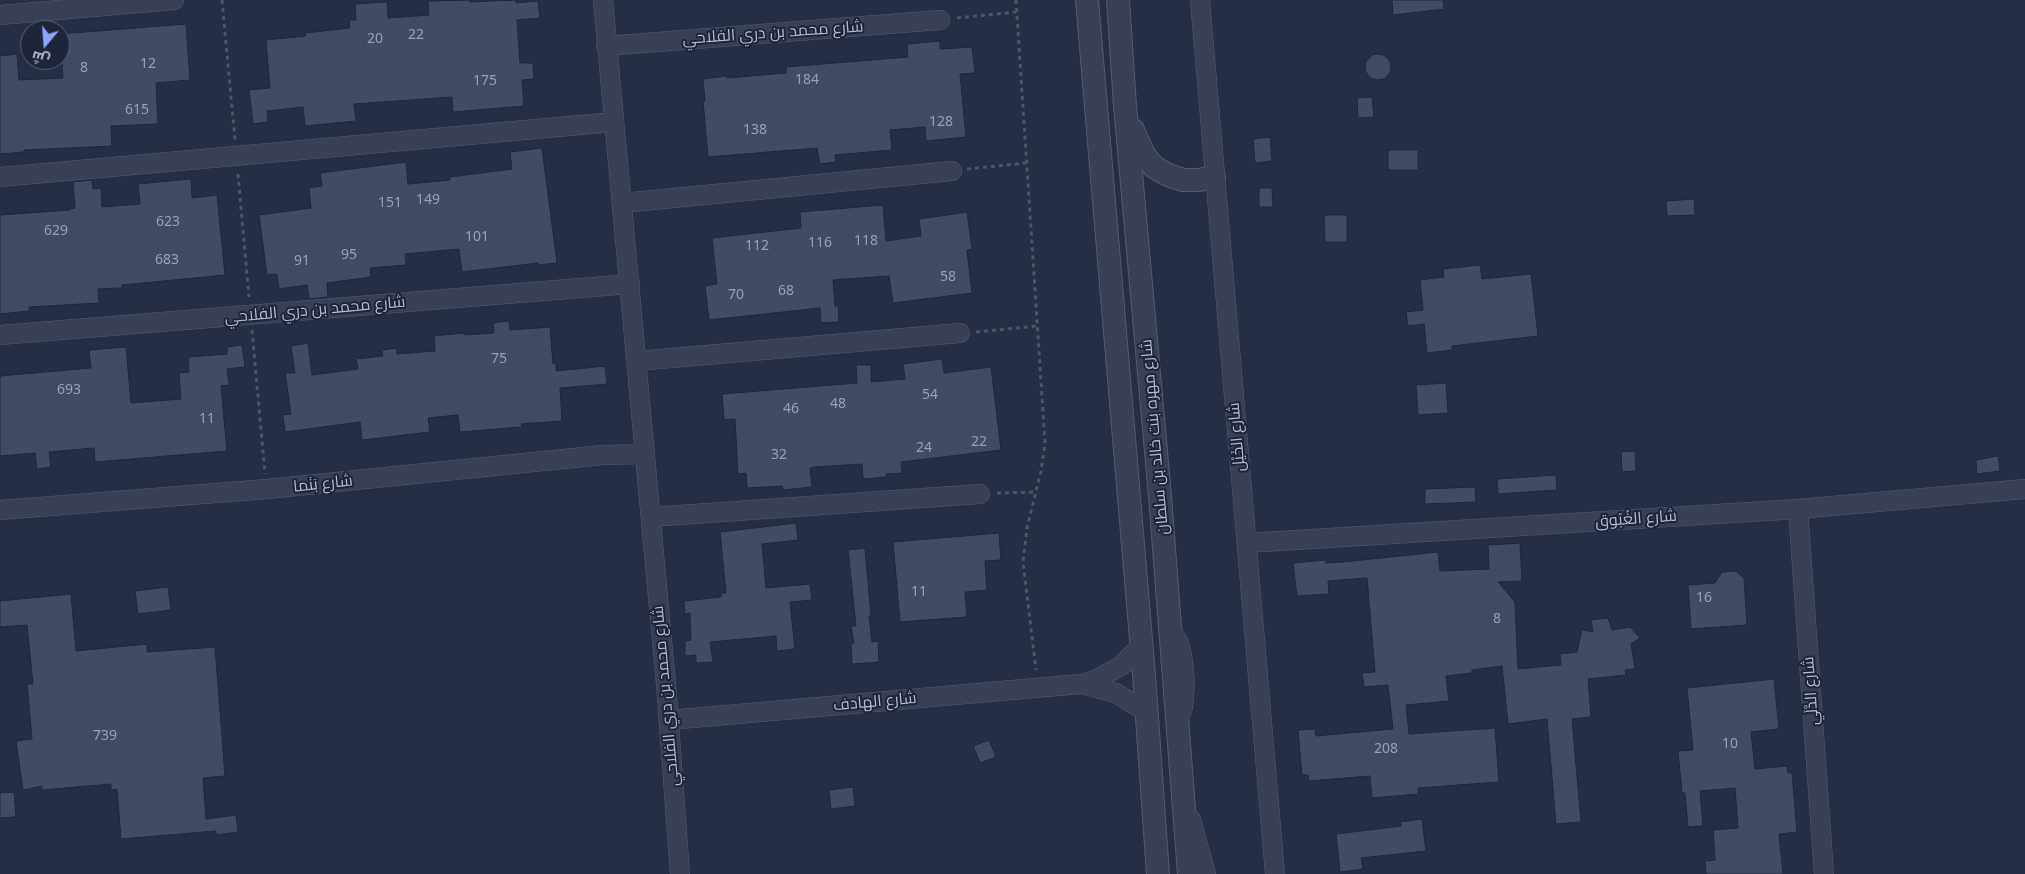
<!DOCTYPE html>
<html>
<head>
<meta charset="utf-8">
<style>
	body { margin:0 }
	#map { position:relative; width:2025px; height:874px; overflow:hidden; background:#252e44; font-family:"Noto Sans",Cairo,sans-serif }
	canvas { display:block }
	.north { position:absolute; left:20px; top:20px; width:50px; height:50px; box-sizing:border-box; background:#1e2539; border:1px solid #5b6174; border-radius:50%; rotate:198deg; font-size:14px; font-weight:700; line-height:20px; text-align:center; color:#b7bccd }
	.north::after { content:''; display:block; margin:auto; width:18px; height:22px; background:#8ba6fe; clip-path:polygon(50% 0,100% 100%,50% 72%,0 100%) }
</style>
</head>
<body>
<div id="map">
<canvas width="2025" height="874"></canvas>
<div class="north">ش</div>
</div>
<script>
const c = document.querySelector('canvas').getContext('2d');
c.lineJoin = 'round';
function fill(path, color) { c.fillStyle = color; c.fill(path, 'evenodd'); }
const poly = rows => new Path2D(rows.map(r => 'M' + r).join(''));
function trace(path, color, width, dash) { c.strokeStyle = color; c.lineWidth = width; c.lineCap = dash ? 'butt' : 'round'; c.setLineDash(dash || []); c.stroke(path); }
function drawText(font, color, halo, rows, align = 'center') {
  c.font = font + ' "Noto Sans",Cairo,sans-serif'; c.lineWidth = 4; c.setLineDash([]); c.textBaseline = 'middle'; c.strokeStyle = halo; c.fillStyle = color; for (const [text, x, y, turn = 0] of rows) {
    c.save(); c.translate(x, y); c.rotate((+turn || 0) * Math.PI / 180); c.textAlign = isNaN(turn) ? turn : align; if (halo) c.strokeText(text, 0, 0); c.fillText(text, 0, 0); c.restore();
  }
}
const building = poly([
	[470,0,470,2,516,0,516,3,538,1,540,18,517,20,520,63,533,63,534,79,522,80,524,106,453,112,452,97,354,104,356,121,305,126,303,107,267,111,268,122,253,124,249,90,270,88,266,40,306,36,305,33,350,28,349,20,356,20,355,4,387,2,388,18,429,15,428,1,470,0],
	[1392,0,1443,0,1444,9,1393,15,1392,0],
	[186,24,190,80,156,83,158,124,111,126,112,146,24,150,24,152,0,154,0,56,17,54,19,80,63,78,60,34,186,24],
	[940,41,940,49,972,47,975,73,960,74,966,137,926,141,925,127,890,130,892,150,835,155,836,162,820,164,817,148,708,157,703,101,705,101,703,79,727,76,727,78,786,73,786,67,908,57,907,44,940,41],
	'1365 67a13 13 0 1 1 26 0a13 13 0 1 1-26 0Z',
	[1372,97,1374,117,1358,118,1357,98,1372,97],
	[1270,137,1272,161,1255,163,1253,139,1270,137],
	[542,148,557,263,539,265,538,263,462,272,459,249,405,254,406,265,370,268,371,277,327,283,328,297,309,299,307,285,279,289,277,274,267,275,259,215,311,208,309,188,322,186,320,173,406,162,408,184,450,180,450,177,512,169,510,152,542,148],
	[1388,150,1418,150,1418,170,1388,170,1388,150],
	[191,179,192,198,217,195,225,275,122,285,122,288,98,289,99,303,29,307,29,311,0,314,0,215,70,210,69,209,75,208,73,182,92,180,93,189,101,188,102,207,140,204,138,184,191,179],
	[1259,188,1272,188,1273,207,1259,207,1259,188],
	[1694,199,1695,215,1667,216,1666,201,1694,199],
	[883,205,886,241,921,236,919,219,967,212,972,249,967,250,972,293,893,303,889,276,833,280,835,306,838,306,839,322,821,323,820,308,709,320,705,286,717,284,712,238,801,228,800,212,883,205],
	[1324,215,1347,215,1347,242,1325,242,1324,215],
	[1480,265,1482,279,1531,274,1538,336,1452,346,1452,350,1427,353,1424,324,1408,326,1406,312,1423,310,1420,280,1444,277,1443,269,1480,265],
	[509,321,510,330,550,327,553,364,556,363,556,371,605,366,607,384,560,388,562,421,521,424,522,427,460,432,458,415,428,418,430,432,362,440,360,422,285,432,283,415,291,414,285,373,295,373,291,346,308,343,312,375,358,369,356,359,383,356,382,350,397,348,397,354,435,351,434,336,464,333,465,335,494,333,493,323,509,321],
	[242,345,245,367,227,369,229,385,221,386,227,451,95,462,94,448,49,452,51,467,37,469,35,453,0,456,0,376,91,368,89,350,126,347,131,403,181,399,179,373,189,372,188,357,227,354,227,347,242,345],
	[942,359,944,373,991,367,1001,450,901,462,902,473,886,474,886,477,863,479,862,464,815,467,810,468,812,487,783,490,782,486,747,488,746,473,738,474,735,419,724,420,722,394,857,383,856,365,871,365,871,382,905,379,903,364,942,359],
	[1446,383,1448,413,1418,415,1416,385,1446,383],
	[1635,451,1636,471,1622,472,1621,452,1635,451],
	[1998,456,2000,471,1977,474,1976,460,1998,456],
	[1556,475,1557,490,1498,494,1497,479,1556,475],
	[1475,487,1476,502,1425,504,1425,489,1475,487],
	[796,523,798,540,762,544,766,588,810,584,812,600,790,602,795,649,777,651,776,636,710,642,713,662,696,663,696,655,685,656,685,641,691,640,690,613,685,614,684,601,721,597,721,593,726,593,720,532,796,523],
	[999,533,1001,560,985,561,987,590,965,592,967,617,900,622,893,542,999,533],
	[1520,543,1522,581,1498,582,1515,602,1518,669,1561,665,1560,654,1577,652,1582,630,1593,632,1591,620,1608,618,1612,630,1630,627,1640,638,1631,644,1635,669,1625,670,1626,675,1588,679,1591,717,1572,719,1581,822,1556,824,1547,719,1508,724,1502,666,1472,670,1472,673,1446,676,1449,701,1406,705,1409,734,1495,728,1499,782,1418,788,1418,794,1372,798,1370,776,1309,781,1308,775,1302,775,1298,730,1315,729,1316,736,1393,729,1388,685,1364,687,1362,673,1375,672,1367,578,1328,581,1329,594,1297,596,1293,563,1325,560,1326,563,1343,562,1438,552,1440,571,1489,569,1488,545,1520,543],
	[865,548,871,615,869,616,872,642,878,641,879,662,852,664,851,643,854,643,851,626,856,626,848,550,865,548],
	[1736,571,1744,578,1747,625,1691,629,1688,585,1715,583,1722,572,1736,571],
	[168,587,171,610,138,614,135,591,168,587],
	[71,594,76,651,147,644,147,652,215,647,225,776,203,778,206,819,236,815,238,832,216,835,216,831,121,839,117,789,111,790,111,784,42,790,42,786,23,790,16,741,32,739,27,684,33,684,27,625,0,627,0,601,71,594],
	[1774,679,1779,729,1751,732,1755,769,1787,766,1788,773,1792,773,1797,832,1779,834,1783,874,1706,874,1705,861,1715,860,1713,830,1738,828,1735,788,1700,791,1703,826,1688,827,1685,793,1682,793,1678,751,1693,750,1687,688,1774,679],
	[989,740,996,757,980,763,973,746,989,740],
	[853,787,855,806,831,809,829,790,853,787],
	[14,792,16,817,0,818,0,793,14,792],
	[1422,819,1426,851,1361,858,1363,869,1340,872,1336,834,1401,826,1400,822,1422,819]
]);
fill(building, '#424a64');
trace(building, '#20273b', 1);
const service = poly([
	[1177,630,1184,642,1188,661,1190,683,1188,708,1184,719]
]);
const minor = poly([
	[603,0,666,684,680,874],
	[1200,0,1275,874],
	[0,15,174,0],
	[606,46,940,20],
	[0,177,614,122],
	[622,203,952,171],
	[0,335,630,284],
	[637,361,960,333],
	[1798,509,1824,874],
	[0,510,267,489,603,455,645,454],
	[651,517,980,494],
	[1247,543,1798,509,2025,489],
	[1082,684,1116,693,1146,712],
	[669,720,1081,684,1095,680,1121,666,1141,645],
	[1191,820,1206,874]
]);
const tertiary = poly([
	[1087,0,1144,675,1158,874],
	[1118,0,1125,106,1160,496,1189,874],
	[1133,130,1144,155,1154,167,1168,175,1183,180,1199,180,1214,177]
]);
trace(service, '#555b6e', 10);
trace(minor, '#555b6e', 20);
trace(tertiary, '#555b6e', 24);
trace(poly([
	[222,0,235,140],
	[1016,0,1045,443,1041,471,1027,528,1023,562,1036,670],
	[957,18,1016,12],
	[967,169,1026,163],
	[238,174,249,297],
	[252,330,265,474],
	[976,332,1037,326],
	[997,493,1036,492]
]), '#465a61', 3, [4, 4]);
trace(service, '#3a4053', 9);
trace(minor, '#3a4053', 19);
trace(tertiary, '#3a4053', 22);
drawText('14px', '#9aa0b3', null, [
	["22",416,35],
	["20",375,39],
	["12",148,64],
	["8",84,68],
	["184",807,80],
	["175",485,81],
	["615",137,110],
	["128",941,122],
	["138",755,130],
	["149",428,200],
	["151",390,203],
	["623",168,222],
	["629",56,231],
	["101",477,237],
	["118",866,241],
	["116",820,243],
	["112",757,246],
	["95",349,255],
	["683",167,260],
	["91",302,261],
	["58",948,277],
	["68",786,291],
	["70",736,295],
	["75",499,359],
	["693",69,390],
	["54",930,395],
	["48",838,404],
	["46",791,409],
	["11",207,419],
	["22",979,442],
	["24",924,448],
	["32",779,455],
	["11",919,592],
	["16",1704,598],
	["8",1497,619],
	["739",105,736],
	["10",1730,744],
	["208",1386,749]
]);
drawText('16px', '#b7bccd', '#1e2539', [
	["شارع محمد بن دري الفلاحي",773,33,-4],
	["شارع محمد بن دري الفلاحي",315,310,-5],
	["شارع مهره بنت خالد بن سلطان",1155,437,-95],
	["شارع الخَيْل",1237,437,-95],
	["شارع بَنَما",323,484,-6],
	["شارع الغُبُوق",1636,519,-4],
	["شارع الدَّلَي",1811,691,-94],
	["شارع محمد بن دري الفلاحي",666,696,-95],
	["شارع الهادف",875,702,-5]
]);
</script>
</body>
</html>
